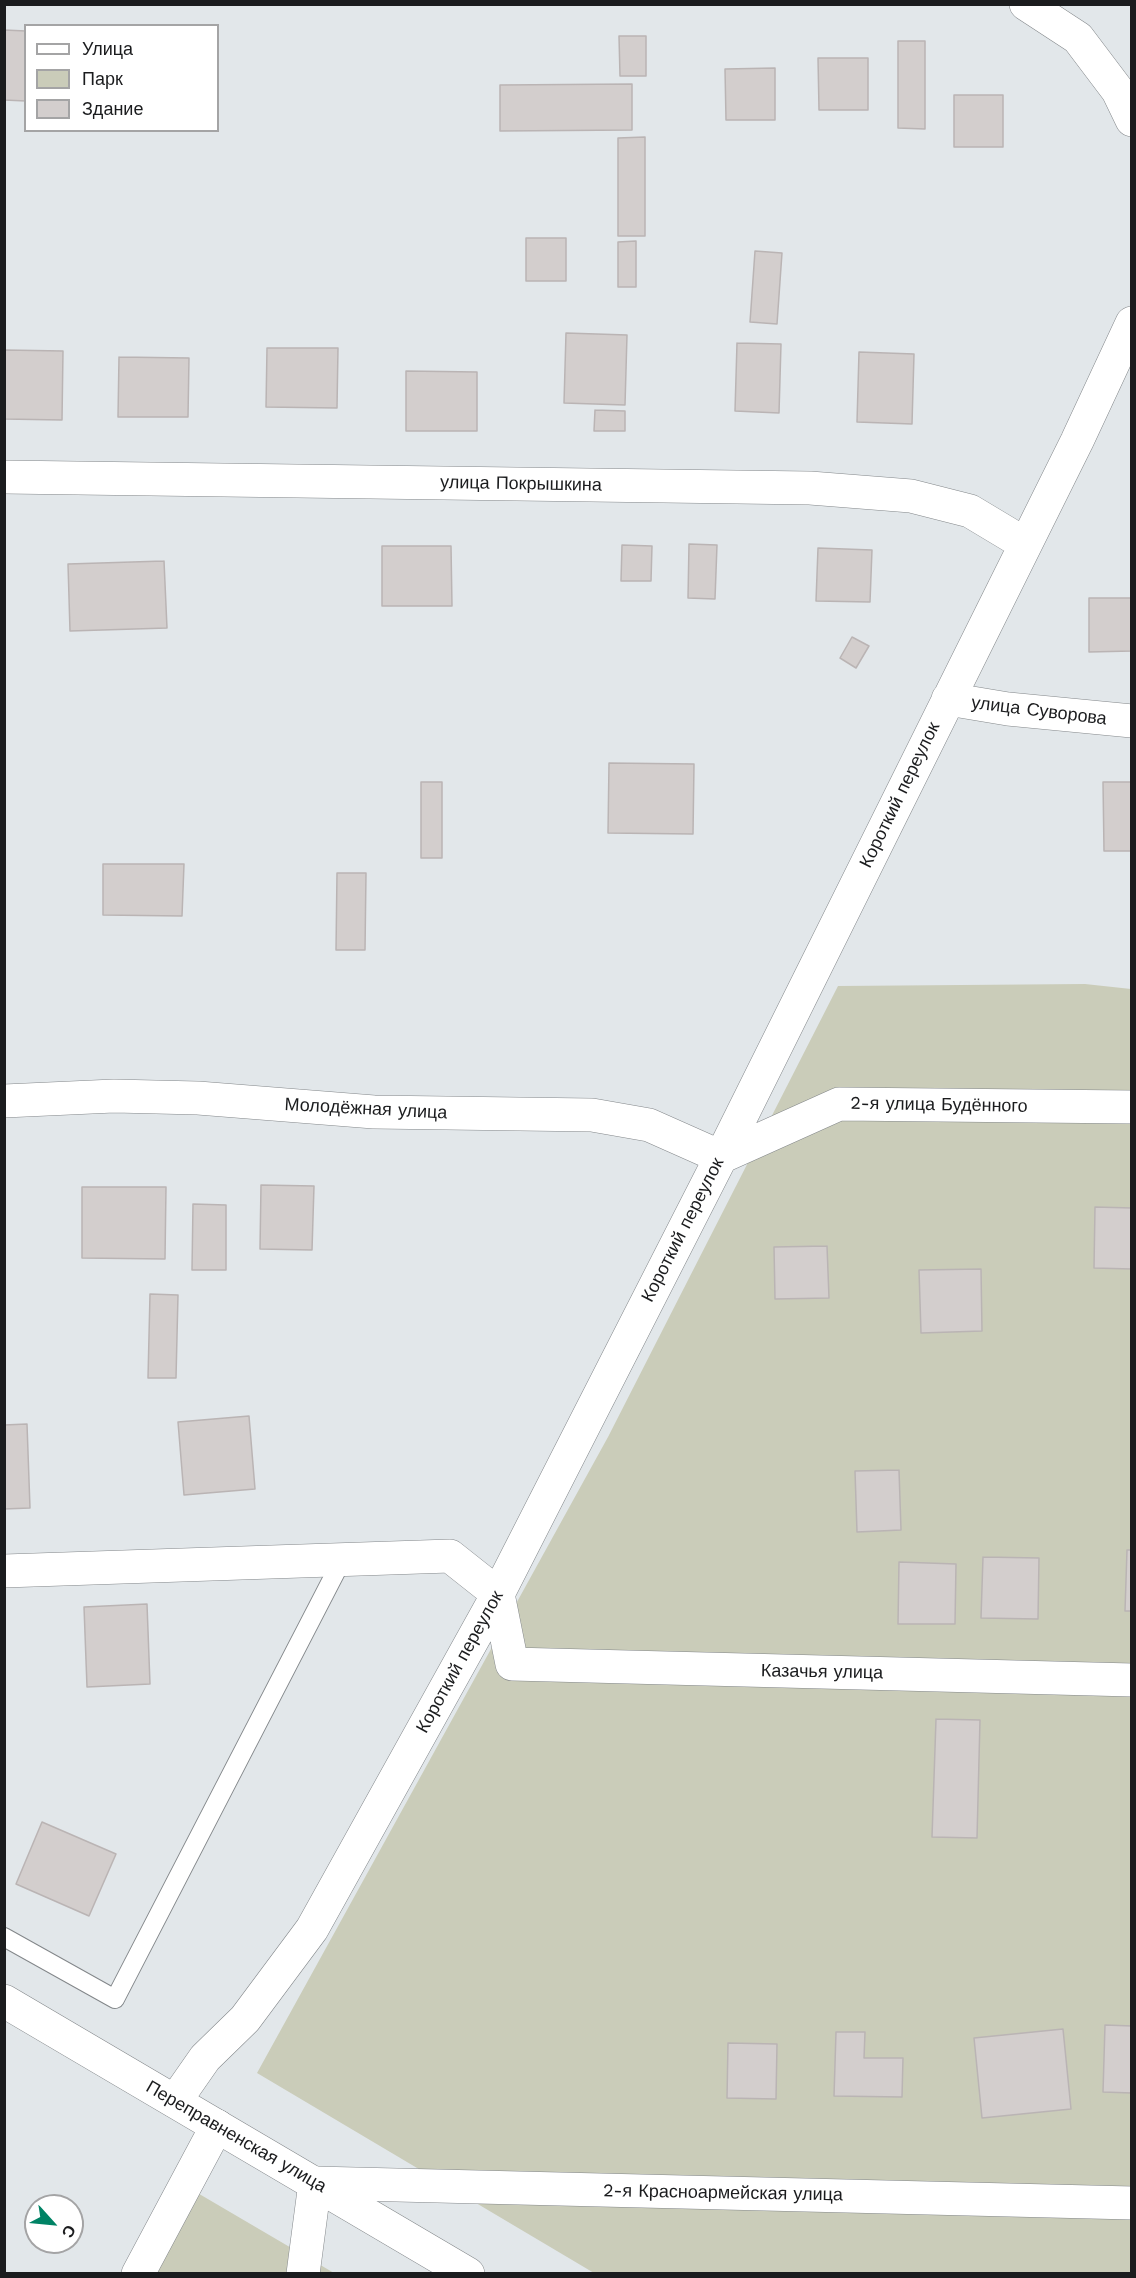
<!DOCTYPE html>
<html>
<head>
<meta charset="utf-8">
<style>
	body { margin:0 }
	#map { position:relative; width:1136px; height:2278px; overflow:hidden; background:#e2e7ea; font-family:"Work Sans",sans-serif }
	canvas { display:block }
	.frame { position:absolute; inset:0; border:6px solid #1b1c1e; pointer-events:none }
	.legend { position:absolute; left:24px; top:24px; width:195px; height:108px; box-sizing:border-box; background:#fff; border:2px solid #a4a4a5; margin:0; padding:8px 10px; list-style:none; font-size:18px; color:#1b1c1e }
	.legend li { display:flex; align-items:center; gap:12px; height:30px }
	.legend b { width:30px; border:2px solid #a4a4a5 }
	.north { position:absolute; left:24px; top:2194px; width:60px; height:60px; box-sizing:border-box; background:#fff; border:2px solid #a4a4a5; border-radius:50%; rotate:117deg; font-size:16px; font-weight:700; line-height:24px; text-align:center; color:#1b1c1e }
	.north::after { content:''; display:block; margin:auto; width:21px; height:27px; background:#008365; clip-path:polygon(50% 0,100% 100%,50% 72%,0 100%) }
</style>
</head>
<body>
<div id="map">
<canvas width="1136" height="2278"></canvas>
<div class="frame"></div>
<ul class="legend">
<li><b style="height:8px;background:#fff"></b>Улица</li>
<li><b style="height:16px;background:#caccb9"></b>Парк</li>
<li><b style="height:16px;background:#d3cecd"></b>Здание</li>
</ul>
<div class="north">С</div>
</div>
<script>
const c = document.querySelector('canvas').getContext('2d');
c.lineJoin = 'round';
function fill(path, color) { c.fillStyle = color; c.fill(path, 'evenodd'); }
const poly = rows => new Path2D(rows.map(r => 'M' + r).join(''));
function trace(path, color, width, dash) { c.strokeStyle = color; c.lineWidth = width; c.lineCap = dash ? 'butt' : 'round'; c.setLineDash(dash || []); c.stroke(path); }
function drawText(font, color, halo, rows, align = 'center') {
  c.font = font + ' "Work Sans",sans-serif'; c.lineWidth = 4.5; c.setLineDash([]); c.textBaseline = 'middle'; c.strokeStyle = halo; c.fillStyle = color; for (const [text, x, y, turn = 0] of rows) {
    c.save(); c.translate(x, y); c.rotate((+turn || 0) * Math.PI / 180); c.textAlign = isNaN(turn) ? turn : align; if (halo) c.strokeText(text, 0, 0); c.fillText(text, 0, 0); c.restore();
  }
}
fill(poly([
	[1085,984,1131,989,1131,2273,594,2273,257,2073,608,1437,838,986],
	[172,2178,334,2273,122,2274]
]), '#caccb9');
const building = poly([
	[4,30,26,31,26,101,4,100,4,30],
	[619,36,646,36,646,76,620,76,619,36],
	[898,41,925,41,925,129,898,128,898,41],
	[818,58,868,58,868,110,819,110,818,58],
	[775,68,775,120,726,120,725,69,775,68],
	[632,84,632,130,500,131,500,85,632,84],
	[954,95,1003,95,1003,147,954,147,954,95],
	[645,137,645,236,618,236,618,138,645,137],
	[526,238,566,238,566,281,526,281,526,238],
	[636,241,636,287,618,287,618,242,636,241],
	[755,251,782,253,777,324,750,322,755,251],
	[566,333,627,335,625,405,564,403,566,333],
	[737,343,781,344,779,413,735,411,737,343],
	[267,348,338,348,337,408,266,407,267,348],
	[5,350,63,351,62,420,4,419,5,350],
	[859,352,914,354,912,424,857,422,859,352],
	[119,357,189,358,188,417,118,417,119,357],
	[406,371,477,372,477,431,406,431,406,371],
	[595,410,625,411,625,431,594,431,595,410],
	[689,544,717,545,715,599,688,598,689,544],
	[622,545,652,546,651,581,621,581,622,545],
	[382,546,451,546,452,606,382,606,382,546],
	[818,548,872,550,870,602,816,601,818,548],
	[164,561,167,628,70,631,68,564,164,561],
	[1089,598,1132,598,1132,651,1089,652,1089,598],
	[852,637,869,646,856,668,840,658,852,637],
	[609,763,694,764,693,834,608,833,609,763],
	[421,782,442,782,442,858,421,858,421,782],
	[1103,782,1131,782,1132,851,1104,851,1103,782],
	[103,864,184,864,182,916,103,915,103,864],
	[337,873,366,873,365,950,336,950,337,873],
	[261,1185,314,1186,312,1250,260,1249,261,1185],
	[82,1187,166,1187,165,1259,82,1258,82,1187],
	[193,1204,226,1205,226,1270,192,1270,193,1204],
	[1095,1207,1132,1208,1132,1269,1094,1268,1095,1207],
	[827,1246,829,1298,775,1299,774,1247,827,1246],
	[981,1269,982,1331,921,1333,919,1270,981,1269],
	[150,1294,178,1295,176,1378,148,1378,150,1294],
	[249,1416,255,1489,184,1495,178,1422,249,1416],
	[27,1424,30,1508,4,1509,4,1425,27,1424],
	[899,1470,901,1530,857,1532,855,1471,899,1470],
	[1127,1550,1132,1550,1132,1611,1125,1611,1127,1550],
	[983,1557,1039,1558,1038,1619,981,1618,983,1557],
	[899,1562,956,1564,955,1624,898,1624,899,1562],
	[147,1604,150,1684,87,1687,84,1607,147,1604],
	[936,1719,980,1720,977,1838,932,1837,936,1719],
	[42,1822,116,1854,89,1916,16,1884,42,1822],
	[1105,2025,1132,2026,1132,2093,1103,2092,1105,2025],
	[1063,2029,1071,2109,982,2118,974,2038,1063,2029],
	[836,2032,865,2032,864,2058,903,2058,902,2097,834,2096,836,2032],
	[728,2043,777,2044,776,2099,727,2098,728,2043]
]);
fill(building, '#d3cecd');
trace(building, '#bab4b4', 1.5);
const lane = poly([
	[4,1937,115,1999,342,1560]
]);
const street = poly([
	[1026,4,1078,38,1118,91,1132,120],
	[4,477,810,488,911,496,970,511,1025,544],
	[948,699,1008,709,1132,721],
	[4,1101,114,1096,198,1098,374,1112,592,1115,649,1125,721,1157,839,1104,1132,1107],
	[4,1571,450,1556,498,1594,512,1664,1132,1680],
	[175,2101,205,2058,245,2019,312,1929,498,1594,721,1157,1077,441,1132,323],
	[138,2274,217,2126],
	[303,2274,315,2183,1132,2203]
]);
const secondary = poly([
	[4,2001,468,2274]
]);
trace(lane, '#83878a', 20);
trace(street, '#83878a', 34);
trace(secondary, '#83878a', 34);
trace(lane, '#fff', 18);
trace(street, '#fff', 33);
trace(secondary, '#fff', 33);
drawText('18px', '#1b1c1e', '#fff', [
	["улица Покрышкина",521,484,1],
	["улица Суворова",1039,711,7],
	["Короткий переулок",900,795,-64],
	["2-я улица Будённого",939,1105,1],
	["Молодёжная улица",366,1109,3],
	["Короткий переулок",683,1230,-63],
	["Короткий переулок",460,1662,-61],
	["Казачья улица",822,1672,1],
	["Переправненская улица",236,2137,30],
	["2-я Красноармейская улица",723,2193,1]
]);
</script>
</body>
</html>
